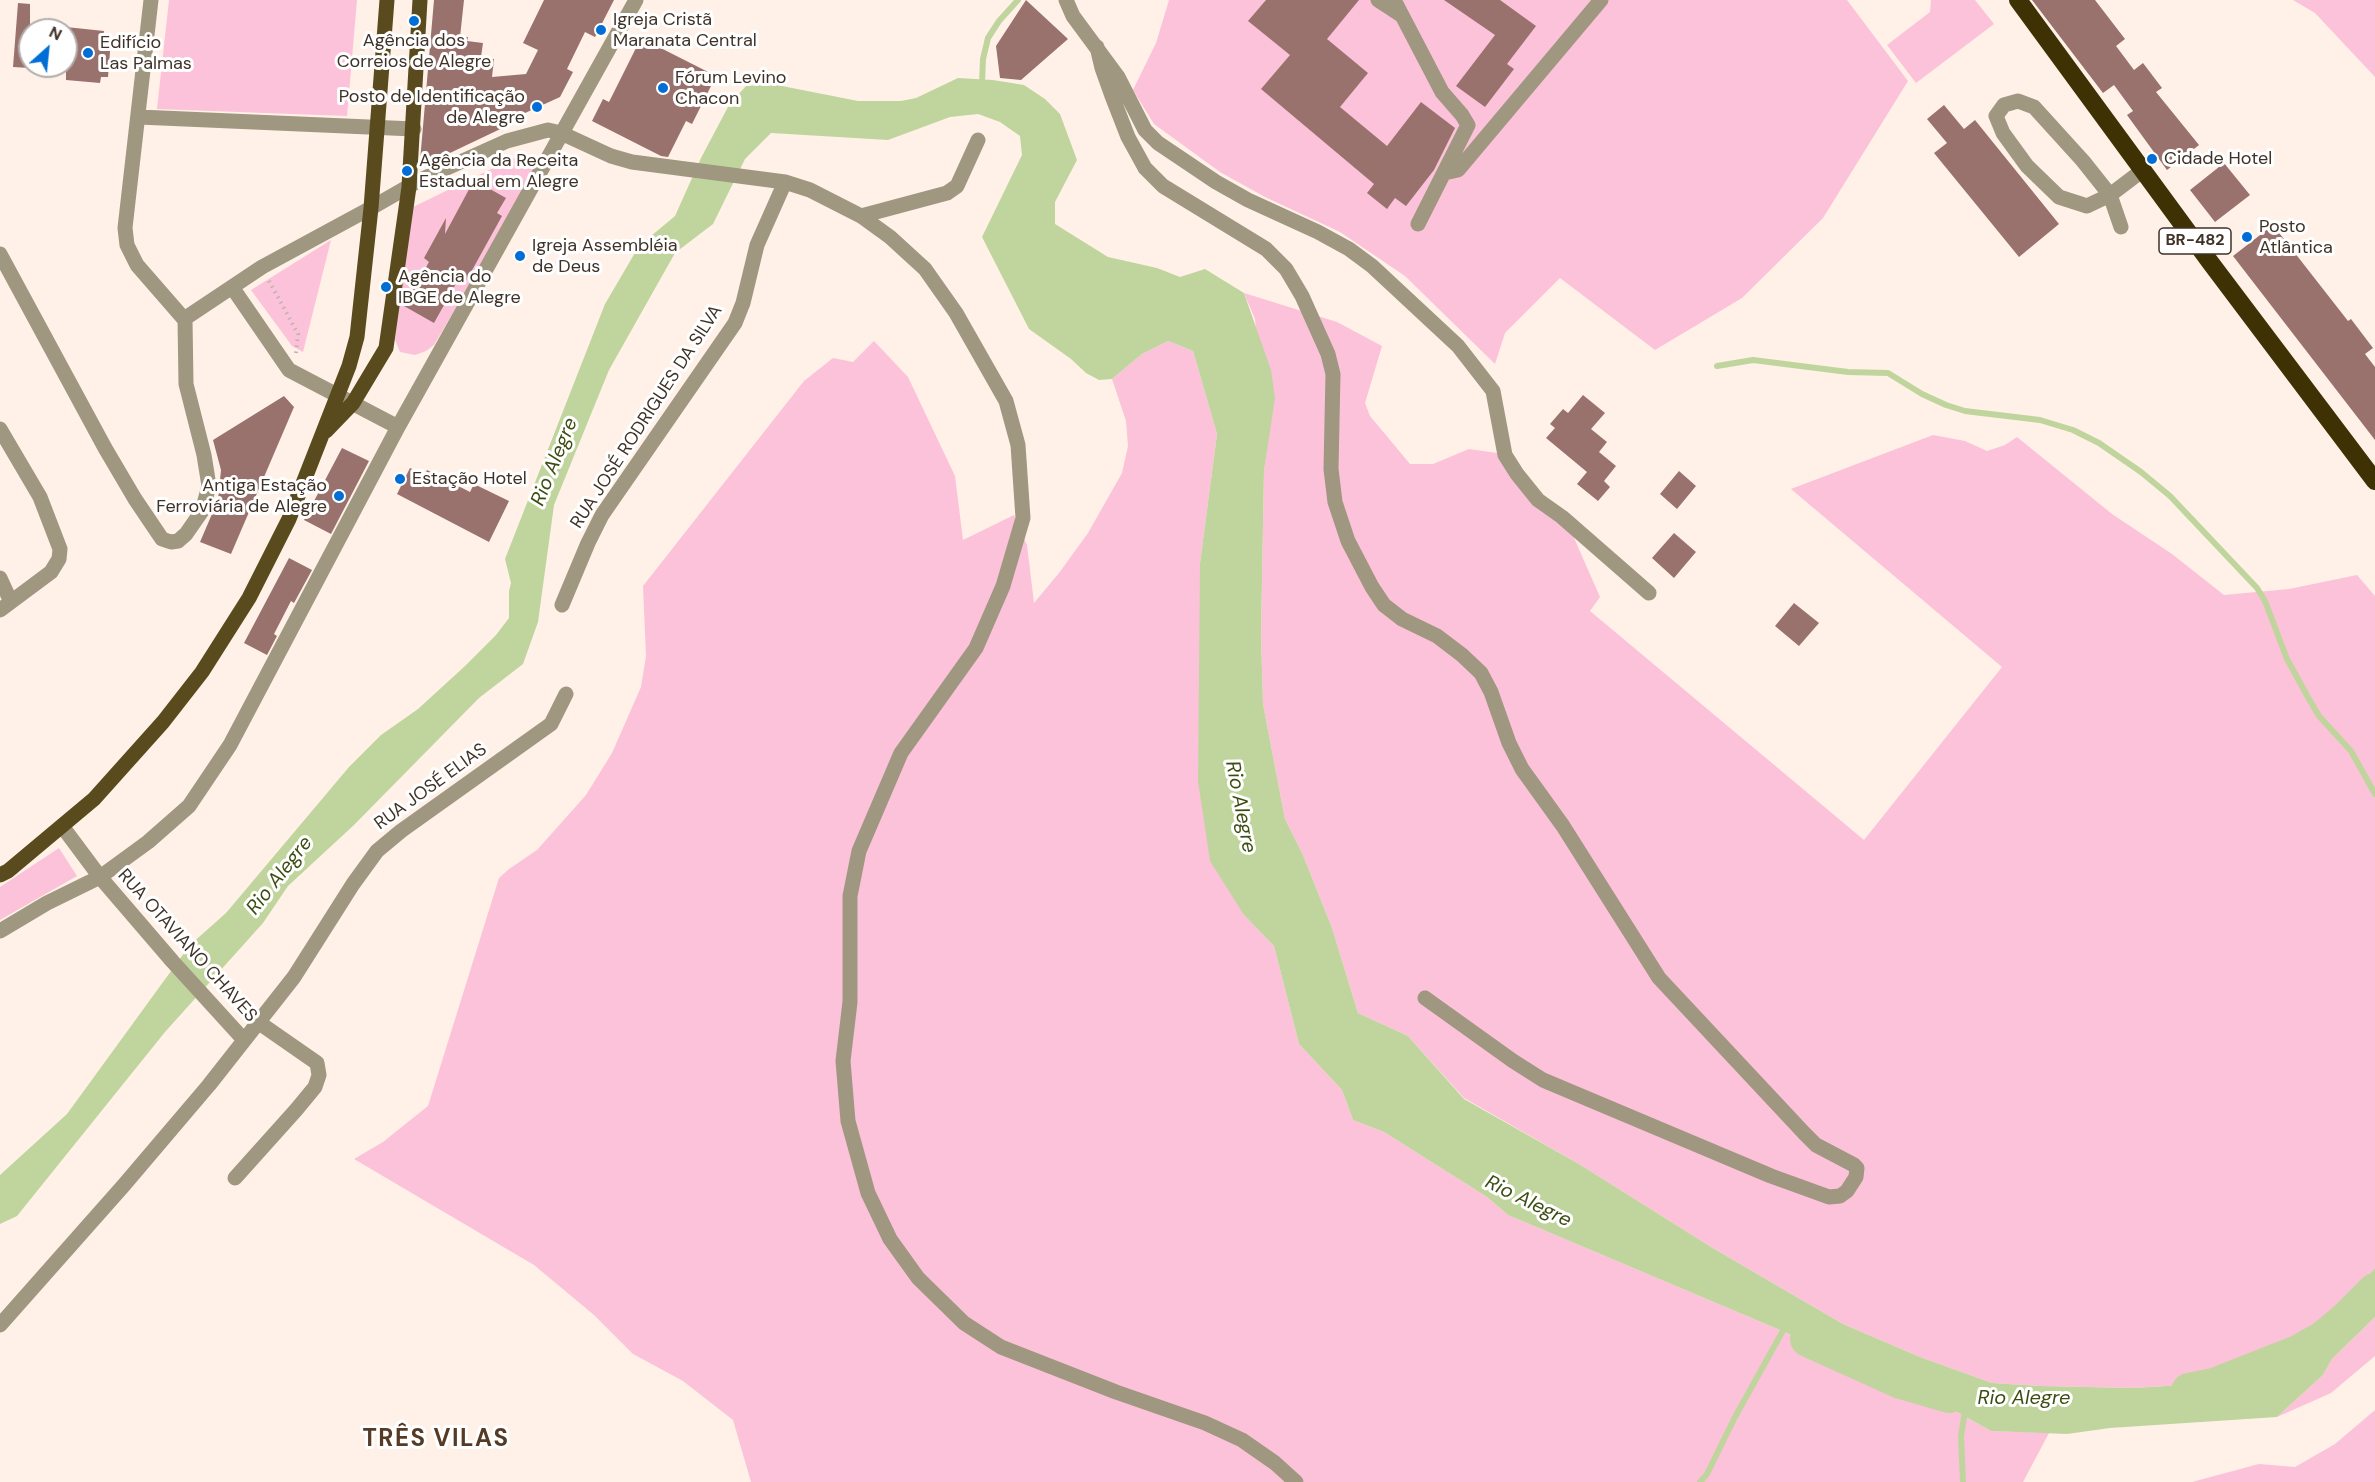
<!DOCTYPE html>
<html>
<head>
<meta charset="utf-8">
<style>
	body { margin:0 }
	#map { position:relative; width:2375px; height:1482px; overflow:hidden; background:#fff1e7; font-family:"DM Sans",sans-serif }
	canvas { display:block }
	.north { position:absolute; left:18px; top:18px; width:60px; height:60px; box-sizing:border-box; background:#fff; border:2px solid #b2ada9; border-radius:50%; rotate:27deg; font-size:16px; font-weight:700; line-height:24px; text-align:center; color:#3f3228 }
	.north::after { content:''; display:block; margin:auto; width:21px; height:27px; background:#006ed5; clip-path:polygon(50% 0,100% 100%,50% 72%,0 100%) }
</style>
</head>
<body>
<div id="map">
<canvas width="2375" height="1482"></canvas>
<div class="north">N</div>
</div>
<script>
const c = document.querySelector('canvas').getContext('2d');
c.lineJoin = 'round';
function fill(path, color) { c.fillStyle = color; c.fill(path, 'evenodd'); }
const poly = rows => new Path2D(rows.map(r => 'M' + r).join(''));
function trace(path, color, width, dash) { c.strokeStyle = color; c.lineWidth = width; c.lineCap = dash ? 'butt' : 'round'; c.setLineDash(dash || []); c.stroke(path); }
function drawText(font, color, halo, rows, align = 'center') {
  c.font = font + ' "DM Sans",sans-serif'; c.lineWidth = 6; c.setLineDash([]); c.textBaseline = 'middle'; c.strokeStyle = halo; c.fillStyle = color; for (const [text, x, y, turn = 0] of rows) {
    c.save(); c.translate(x, y); c.rotate((+turn || 0) * Math.PI / 180); c.textAlign = isNaN(turn) ? turn : align; if (halo) c.strokeText(text, 0, 0); c.fillText(text, 0, 0); c.restore();
  }
}
fill(poly([
	[169,0,357,0,347,116,157,109],
	[1169,0,1847,0,1908,81,1823,218,1742,298,1655,350,1560,278,1505,333,1495,364,1405,276,1340,232,1265,197,1220,172,1154,124,1133,90,1156,43],
	[1931,0,1975,0,1994,24,1916,83,1887,45,1930,12],
	[2293,0,2375,0,2375,77,2315,13],
	[522,154,534,158,536,164,536,172,434,345,426,351,415,355,400,352,395,340,408,217,413,207],
	[331,240,303,352,292,346,251,290],
	[1244,293,1337,322,1382,346,1365,403,1370,416,1410,464,1433,464,1469,449,1497,453,1564,515,1600,597,1590,611,1864,840,2002,667,1791,489,1933,435,1965,441,1987,451,2005,445,2017,437,2112,514,2172,554,2224,595,2289,589,2357,575,2375,596,2375,1268,2332,1316,2266,1369,2217,1383,2133,1388,2041,1386,1992,1383,1920,1357,1843,1324,1711,1247,1579,1164,1464,1098,1408,1036,1358,1013,1332,928,1303,855,1285,819,1263,704,1261,636,1264,471,1267,449,1255,319],
	[874,341,908,377,955,476,963,540,1014,515,1027,545,1034,603,1059,573,1088,533,1122,473,1128,446,1126,421,1112,379,1142,354,1168,341,1193,351,1217,434,1200,563,1244,915,1274,946,1299,1044,1342,1090,1353,1120,1384,1132,1487,1197,1508,1215,1839,1355,1875,1366,1991,1431,2049,1433,2023,1482,751,1482,733,1420,683,1381,633,1354,594,1315,534,1265,354,1159,383,1142,428,1106,499,878,509,869,537,850,586,795,612,753,641,687,646,656,643,586,804,381,833,358,853,362],
	[59,848,77,876,0,920,0,887],
	[2375,1317,2375,1356,2331,1393,2277,1417,2323,1375,2332,1359],
	[2375,1410,2375,1482,2192,1482,2259,1464,2295,1467,2335,1444]
]), '#fcc2d9');
fill(poly([
	[958,78,993,80,1024,85,1045,99,1060,114,1077,160,1055,202,1055,224,1108,257,1157,268,1180,277,1205,269,1244,293,1271,370,1275,398,1264,471,1261,636,1263,704,1285,819,1303,855,1332,928,1358,1013,1408,1036,1464,1099,1579,1164,1711,1247,1843,1324,1920,1357,1992,1383,2041,1386,2133,1388,2217,1383,2266,1369,2332,1316,2375,1268,2375,1317,2332,1359,2323,1375,2277,1417,2110,1428,2067,1434,1991,1431,1875,1366,1839,1355,1508,1215,1487,1197,1384,1132,1353,1120,1342,1090,1299,1044,1274,946,1244,915,1210,861,1198,781,1200,563,1217,434,1193,351,1168,341,1142,354,1112,379,1099,380,1086,373,1071,359,1029,329,982,237,1022,155,1020,136,1000,122,978,114,950,117,888,140,771,133,745,159,713,224,675,253,609,370,554,505,538,622,523,664,479,698,354,825,288,886,263,923,165,1032,17,1216,0,1224,0,1175,67,1114,190,945,226,913,349,767,381,735,418,709,465,666,496,635,509,618,509,591,511,583,505,559,605,304,639,246,675,216,701,158,729,105,746,86,772,84,858,101,901,101,916,98]
]), '#c0d59d');
trace(poly([
	[982,84,983,59,988,38,999,21,1018,0],
	[1717,366,1753,360,1848,372,1888,373,1922,394,1946,405,1965,411,2040,420,2073,430,2099,443,2141,472,2170,496,2257,588,2265,601,2287,659,2309,699,2319,716,2351,751,2375,794],
	[1700,1482,1707,1474,1735,1417,1785,1327],
	[1963,1482,1961,1436,1965,1411]
]), '#c0d59d', 6);
trace(poly([
	[1808,1339,1901,1381,1949,1395],
	[2189,1391,2214,1386,2298,1353,2323,1339,2347,1319,2375,1291]
]), '#c0d59d', 36);
fill(poly([
	[434,0,464,0,460,37,468,37,467,41,483,43,481,57,494,59,492,77,526,74,538,50,523,43,544,0,614,0,595,37,585,32,567,69,573,72,560,97,512,119,513,123,431,162,420,161],
	[1026,0,1068,39,1021,80,1000,78,996,46],
	[1266,0,1359,0,1327,39,1368,73,1340,107,1387,146,1421,102,1455,128,1434,170,1406,206,1395,198,1387,209,1367,193,1374,184,1261,89,1290,55,1248,21],
	[1444,0,1500,0,1536,26,1507,64,1514,69,1485,107,1456,86,1495,35],
	[2032,0,2095,0,2125,39,2116,46,2134,70,2143,63,2162,88,2156,92,2199,145,2167,170,2127,115,2133,111,2114,85,2103,93],
	[18,3,30,4,30,68,13,67],
	[66,27,104,31,103,38,111,39,108,77,101,77,100,83,66,80],
	[641,38,716,76,692,124,686,121,668,157,661,156,592,121,603,99,609,102],
	[1944,105,1964,129,1975,120,2059,224,2019,257,1934,153,1947,143,1927,119],
	[2224,163,2250,195,2215,222,2190,190],
	[474,180,506,198,497,213,502,216,465,283,458,280,434,323,404,306,429,262,424,258,446,218,445,234],
	[2273,225,2348,321,2351,319,2373,348,2365,354,2375,367,2375,440,2233,256],
	[1583,395,1605,413,1591,429,1607,442,1599,452,1616,466,1604,481,1610,487,1598,501,1577,484,1587,472,1546,438,1555,428,1550,424,1563,409,1568,413],
	[284,396,294,407,231,554,200,542,218,500,221,470,213,440],
	[342,448,369,461,331,534,304,520],
	[410,468,425,475,427,470,470,492,474,484,509,501,489,542,397,494],
	[1679,471,1696,486,1677,509,1660,494],
	[1674,533,1696,552,1674,578,1652,558],
	[289,558,312,570,294,603,291,601,274,634,277,636,267,655,244,643],
	[1794,603,1819,623,1799,646,1775,626]
]), '#99726e');
trace(poly([
	[269,281,298,334,296,353]
]), '#c1b3a9', 4, [1.5, 4.5]);
trace(poly([
	[151,0,125,228,127,245,137,265,184,319,262,267,371,208,418,181,507,141,548,130,561,133,611,156,632,162,785,182,810,190,861,216,890,237,925,269,956,313,1006,401,1018,445,1023,518,1003,586,976,648,901,753,859,851,850,896,850,1002,843,1061,848,1121,868,1193,890,1239,918,1278,964,1323,1001,1347,1116,1392,1205,1423,1242,1440,1275,1463,1296,1482],
	[1066,0,1073,16,1118,77,1145,130,1158,143,1216,182,1248,200,1318,232,1349,249,1372,266,1458,346,1493,391,1505,455,1517,474,1538,500,1562,517,1649,593],
	[1378,0,1401,15],
	[1394,0,1442,92,1462,115,1468,125,1418,224],
	[1097,47,1102,68,1112,96,1128,137,1145,168,1163,186,1266,249,1286,269,1302,296,1328,354,1333,374,1331,469,1335,502,1348,541,1372,587,1384,605,1402,619,1437,636,1462,655,1481,673,1491,692,1509,743,1522,769,1563,826,1659,978,1804,1133,1816,1145,1854,1165,1857,1168,1856,1177,1847,1191,1840,1196,1829,1197,1771,1176,1543,1080,1513,1061,1425,998],
	[139,117,414,129],
	[1444,173,1458,170,1601,0],
	[861,216,947,193,957,186,978,140],
	[2121,227,2110,195,2083,161,2034,107,2018,101,2004,105,1996,116,2003,133,2027,166,2059,197,2087,206,2110,195,2143,170],
	[0,254,105,448,135,499,162,539,171,542,178,541,186,534,202,511,209,486,204,455,186,384,185,319],
	[232,287,289,370,398,427],
	[0,429,40,497,60,549,59,559,51,572,0,610],
	[0,578,11,602],
	[562,605,588,543,602,515,735,323,743,303,757,245,785,182],
	[62,826,100,877,173,962,244,1040],
	[0,931,47,903,100,877,148,842,189,806,230,745,398,427,636,0],
	[235,1178,296,1110,315,1087,319,1075,317,1063,258,1022],
	[0,1325,124,1185,209,1085,294,977,353,884,377,851,401,831,551,724,566,694]
]), '#9f977f', 15);
trace(poly([
	[326,431,353,403,386,348,409,187,420,0],
	[0,875,8,871,94,799,163,722,202,672,249,598,289,519,349,366,357,337,371,208,387,0]
]), '#594b1d', 15);
trace(poly([
	[2018,0,2210,262,2375,481]
]), '#3e3104', 18);
for (const [x, y, r, color] of [
	[414,21,6,"#006ed5"],
	[601,30,6,"#006ed5"],
	[88,53,6,"#006ed5"],
	[663,88,6,"#006ed5"],
	[537,107,6,"#006ed5"],
	[2152,159,6,"#006ed5"],
	[407,171,6,"#006ed5"],
	[2247,237,6,"#006ed5"],
	[520,256,6,"#006ed5"],
	[386,287,6,"#006ed5"],
	[400,479,6,"#006ed5"],
	[339,496,6,"#006ed5"]
]) { const dot = new Path2D(); dot.arc(x, y, r, 0, 2 * Math.PI); c.fillStyle = color; c.fill(dot); trace(dot, '#fff', 2); }
for (const [x, y, w] of [
	[2195,241,72]
]) { const box = new Path2D(); box.roundRect(x - w / 2, y - 13, w, 26, 4.5); c.fillStyle = '#fff'; c.fill(box); trace(box, '#3f3228', 1.5); }
drawText('bold 16px', '#3f3228', null, [
	["BR-482",2195,241]
]);
drawText('18px', '#3f3228', '#fff', [
	["Igreja Cristã",613,20],
	["Maranata Central",613,41],
	["Agência dos",414,41,"center"],
	["Correios de Alegre",414,62,"center"],
	["Edifício",100,43],
	["Las Palmas",100,64],
	["Fórum Levino",675,78],
	["Chacon",675,99],
	["Posto de Identificação",525,97,"right"],
	["de Alegre",525,118,"right"],
	["Cidade Hotel",2164,159],
	["Agência da Receita",419,161],
	["Estadual em Alegre",419,182],
	["Posto",2259,227],
	["Atlântica",2259,248],
	["Igreja Assembléia",532,246],
	["de Deus",532,267],
	["Agência do",398,277],
	["IBGE de Alegre",398,298],
	["Estação Hotel",412,479],
	["Antiga Estação",327,486,"right"],
	["Ferroviária de Alegre",327,507,"right"]
], 'left');
drawText('18px', '#3f3228', '#fff', [
	["RUA JOSÉ RODRIGUES DA SILVA",647,417,-57],
	["RUA JOSÉ ELIAS",431,787,-36],
	["RUA OTAVIANO CHAVES",187,946,48]
]);
drawText('italic 20px', '#3c4d11', '#fff', [
	["Rio Alegre",555,462,-68],
	["Rio Alegre",1240,807,79],
	["Rio Alegre",280,876,-52],
	["Rio Alegre",1528,1202,26],
	["Rio Alegre",2024,1399]
]);
c.letterSpacing = '1.5px';
drawText('bold 24px', '#553a25', '#fff', [
	["TRÊS VILAS",436,1440]
]);
c.letterSpacing = '0px';
</script>
</body>
</html>
